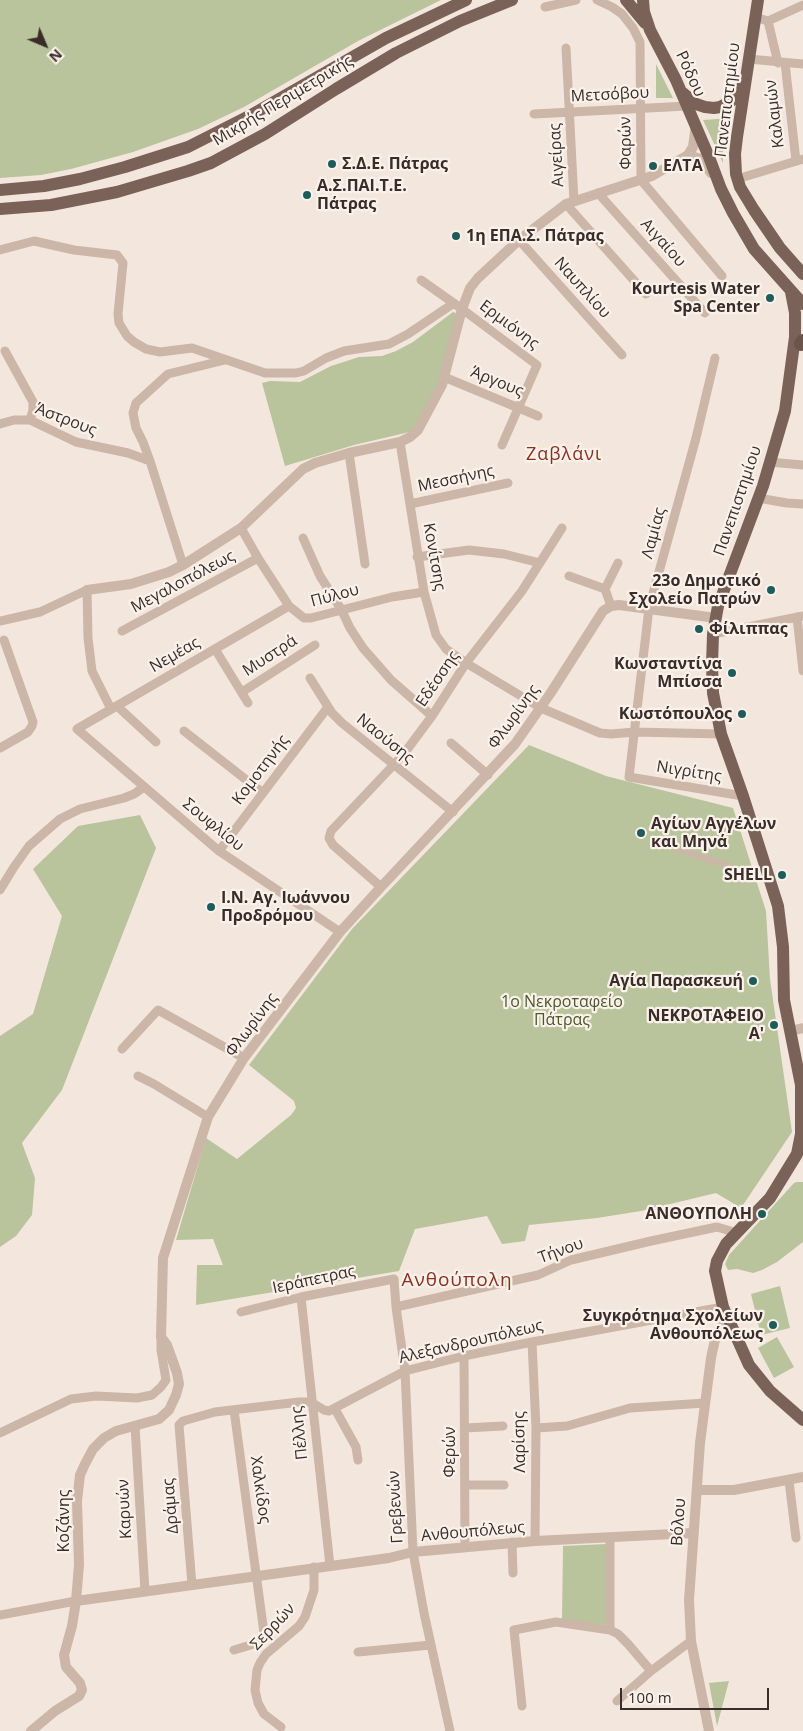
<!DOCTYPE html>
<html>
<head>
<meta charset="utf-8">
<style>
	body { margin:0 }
	#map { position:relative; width:803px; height:1731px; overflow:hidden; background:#f3e7dd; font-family:"Open Sans",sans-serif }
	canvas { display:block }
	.north { position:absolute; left:20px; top:20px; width:50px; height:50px; -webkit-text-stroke:4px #faf2ea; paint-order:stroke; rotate:135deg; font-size:14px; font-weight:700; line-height:20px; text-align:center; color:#392c29 }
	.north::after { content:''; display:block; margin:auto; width:18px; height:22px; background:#392c29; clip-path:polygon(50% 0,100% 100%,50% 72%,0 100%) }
	.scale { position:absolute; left:620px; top:1688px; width:149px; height:22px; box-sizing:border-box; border:2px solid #392c29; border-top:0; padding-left:6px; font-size:15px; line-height:18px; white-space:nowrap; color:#392c29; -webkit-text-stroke:4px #faf2ea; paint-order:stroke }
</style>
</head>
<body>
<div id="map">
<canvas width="803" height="1731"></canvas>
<div class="north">N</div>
<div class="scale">100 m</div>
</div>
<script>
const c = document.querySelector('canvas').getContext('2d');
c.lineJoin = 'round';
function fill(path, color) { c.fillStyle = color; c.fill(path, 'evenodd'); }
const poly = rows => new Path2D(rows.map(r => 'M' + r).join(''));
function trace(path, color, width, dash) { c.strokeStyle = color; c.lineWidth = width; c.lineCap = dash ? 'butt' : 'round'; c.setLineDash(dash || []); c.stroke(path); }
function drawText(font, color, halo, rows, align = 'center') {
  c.font = font + ' "Open Sans",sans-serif'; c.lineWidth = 4.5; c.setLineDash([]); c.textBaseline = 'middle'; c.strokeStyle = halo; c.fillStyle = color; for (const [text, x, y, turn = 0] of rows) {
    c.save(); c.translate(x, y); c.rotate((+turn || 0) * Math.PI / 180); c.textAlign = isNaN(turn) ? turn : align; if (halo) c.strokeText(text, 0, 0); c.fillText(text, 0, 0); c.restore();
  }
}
fill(poly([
	[0,0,441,0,358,41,244,107,198,129,133,152,71,169,41,175,0,178],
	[656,64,673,98,656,98],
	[728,116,723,143,723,163,703,120,718,119],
	[453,312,456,313,447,367,418,430,354,445,285,466,262,383,270,381,300,382,331,366,359,357,382,356,396,351,413,342],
	[529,745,606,776,733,808,766,911,770,979,792,1132,741,1208,716,1193,641,1211,597,1218,529,1225,525,1241,502,1244,487,1216,415,1229,399,1271,196,1305,197,1265,223,1265,213,1239,176,1240,206,1138,237,1159,291,1115,296,1108,294,1101,249,1065,352,929],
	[140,815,156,848,62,1090,22,1143,35,1178,32,1215,16,1236,0,1247,0,1036,33,1014,62,916,33,869,78,826],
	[797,1182,803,1182,803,1242,777,1262,762,1270,753,1273,737,1269,728,1270,725,1264,729,1255,794,1183],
	[780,1286,790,1328,761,1335,751,1294],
	[777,1337,794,1367,774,1378,758,1348],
	[607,1544,606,1625,562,1620,563,1546],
	[729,1681,717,1726,709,1683]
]), '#b9c39c');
trace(poly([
	[657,842,755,875]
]), '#ccb6a8', 6);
trace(poly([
	[597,0,612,7,622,14,633,28,640,42,641,180,722,276],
	[545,7,576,0],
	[755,17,768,21,803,5],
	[768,21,778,63],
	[566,48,574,201],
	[749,59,803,64],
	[785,63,796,161],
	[534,114,687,106],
	[737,179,803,159],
	[598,193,705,313],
	[566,204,646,294],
	[519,240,622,355],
	[0,250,34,241,74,250,117,255,123,263,118,314,119,323,127,336,134,342,146,349,160,352,192,348,265,373,296,373,304,371,326,358,344,351,389,344,408,334,454,303],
	[421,280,462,309,537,365,502,445],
	[5,351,33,402,33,410,30,420],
	[715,358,696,438,649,608,629,777,743,796],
	[444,377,538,416],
	[0,424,14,420,30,420,76,442,128,453,150,461],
	[400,442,424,592,436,635,446,649,466,663,541,708,600,733,611,734,635,732,721,734],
	[349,453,365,564],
	[769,462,803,465],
	[758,498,787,503,803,504],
	[410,504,508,483],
	[241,528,258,558,289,606,304,618,311,618,392,597,424,592],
	[303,538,320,576,341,609,350,628,363,648,391,680,432,716],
	[417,557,469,550,504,554,540,563],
	[183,565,150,461,143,442,136,428,133,413,136,403,168,374,225,360],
	[569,576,605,589],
	[289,606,77,729,219,851,340,932],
	[611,606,605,589,618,563],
	[797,617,803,671],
	[0,621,40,612,87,590,88,638,92,671,111,709],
	[122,631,258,558],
	[713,634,803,616],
	[215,649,248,703],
	[310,678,332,713,342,723,453,812],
	[242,692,315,645],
	[117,706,156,742],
	[184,731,263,793],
	[451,743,488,775],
	[0,748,28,732,32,726,33,722,4,640],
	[219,851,328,707],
	[381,887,333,845,329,838,331,831,403,755,432,716,466,663,522,591,562,528],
	[0,890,14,867,29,846,60,819,80,809,124,798,134,794,144,787],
	[122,1049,158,1010,244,1058],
	[138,1076,154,1084,208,1117],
	[301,1297,330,1566],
	[396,1307,538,1275,571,1260,651,1241,717,1227,737,1233],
	[241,1312,301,1297,394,1279,396,1307,405,1371,413,1552,424,1613,450,1731],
	[532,1342,536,1428,535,1541],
	[464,1356,465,1547],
	[335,1409,356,1447,358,1460],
	[234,1410,264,1633,263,1637,254,1644,234,1650],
	[135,1426,145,1591],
	[465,1428,503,1426],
	[536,1428,567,1426,630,1408,705,1403],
	[0,1433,71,1399,96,1396,137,1398,152,1395,161,1387,166,1380,161,1350,161,1337],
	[789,1481,796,1538],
	[465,1485,504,1485],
	[512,1542,513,1573],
	[192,1585,179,1425,183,1421,215,1412,299,1402,311,1402,324,1410,329,1411,405,1371,464,1356,532,1342,723,1307],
	[0,1615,76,1601],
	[610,1630,610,1538],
	[358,1652,431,1645],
	[617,1701,651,1671,691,1641],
	[522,1706,514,1630,556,1622,610,1630,618,1634,628,1644,651,1671],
	[281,1727,264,1714,258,1703,255,1690,257,1670,260,1663,266,1654,299,1626,305,1617,314,1590,314,1567]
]), '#ccb6a8', 9);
trace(poly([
	[688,155,701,159,711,173],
	[87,590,131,584,169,572,183,565,241,528,303,469,315,463,349,453,400,442,410,437,418,430,442,385,462,309,470,288,478,278,519,240,566,204,652,176,688,155,693,147,696,125],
	[790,1031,803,1028],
	[697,1490,734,1490,803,1477],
	[76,1601,389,1558,413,1552,535,1541,693,1533],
	[31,1731,55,1711,79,1696,82,1690,80,1683,66,1667,64,1655,72,1626,76,1601,79,1565,77,1501,80,1475,85,1464,93,1449,104,1438,116,1431,159,1419,169,1410,176,1395,179,1384,177,1373,167,1345,161,1337,163,1258,208,1117,244,1058,340,932,381,887,515,744,550,694,603,611,611,606,619,605,716,618],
	[709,1731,691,1641,689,1600,700,1443,711,1358,716,1335,727,1317]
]), '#ccb6a8', 10);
trace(poly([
	[626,0,645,23],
	[643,0,644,12,650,30,676,80,709,157,721,189,733,213,754,249,803,304],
	[758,0,737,137,735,154,736,174,740,187,754,210,780,248,803,274],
	[683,93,696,104,705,107,714,108,720,107,731,101,744,84],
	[0,190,44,186,80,179,125,167,188,147,253,114,386,38,466,0],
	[0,209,51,205,117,192,188,171,211,163,265,134,336,89,396,53,460,21,512,0],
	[791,292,795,313,795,337,785,411,763,486,718,606,713,634,712,665,713,693,721,734,743,796,778,906,783,947,784,1000,801,1085,801,1134,797,1154,770,1198,726,1244,717,1261,715,1271,723,1307,749,1365,770,1391,803,1420]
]), '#7b6259', 12);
trace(poly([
	[801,344,803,341]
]), '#6a544c', 14);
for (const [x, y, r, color] of [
	[332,164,5,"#1d5c5b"],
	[653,166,5,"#1d5c5b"],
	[307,195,5,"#1d5c5b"],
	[456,236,5,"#1d5c5b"],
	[770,298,5,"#1d5c5b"],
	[771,590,5,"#1d5c5b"],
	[699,629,5,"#1d5c5b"],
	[732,673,5,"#1d5c5b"],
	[742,714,5,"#1d5c5b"],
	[641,833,5,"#1d5c5b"],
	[782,875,5,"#1d5c5b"],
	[211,907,5,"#1d5c5b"],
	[753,981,5,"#1d5c5b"],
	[774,1025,5,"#1d5c5b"],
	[762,1214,5,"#1d5c5b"],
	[773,1325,5,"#1d5c5b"]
]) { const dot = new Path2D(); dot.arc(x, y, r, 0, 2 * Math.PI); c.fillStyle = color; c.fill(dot); trace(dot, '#faf2ea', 2); }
drawText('16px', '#392c29', '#faf2ea', [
	["Ρόδου",690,74,65],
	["Μετσόβου",610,95,-3],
	["Πανεπιστημίου",728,100,-83],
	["Μικρής Περιμετρικής",283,101,-31],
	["Καλαμών",775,114,-97],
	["Φαρών",626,143,-91],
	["Αιγείρας",557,155,-93],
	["Αιγαίου",663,243,48],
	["Ναυπλίου",582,288,48],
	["Ερμιόνης",509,325,37],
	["Άργους",497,382,22],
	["Άστρους",66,420,21],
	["Μεσσήνης",456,479,-12],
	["Πανεπιστημίου",738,501,-71],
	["Λαμίας",654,533,-75],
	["Κονίτσης",434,557,80],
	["Μεγαλοπόλεως",183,582,-28],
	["Πύλου",335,596,-15],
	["Νεμέας",175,655,-30],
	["Μυστρά",270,656,-33],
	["Εδέσσης",438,679,-56],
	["Φλωρίνης",514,717,-54],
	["Ναούσης",385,739,39],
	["Κομοτηνής",261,770,-53],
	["Νιγρίτης",689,772,9],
	["Σουφλίου",213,825,39],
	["Φλωρίνης",252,1025,-53],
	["Τήνου",561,1251,-20],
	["Ιεράπετρας",314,1280,-12],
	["Αλεξανδρουπόλεως",471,1342,-13],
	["Πέλλης",300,1433,-96],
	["Λαρίσης",520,1442,-91],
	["Φερών",450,1452,-90],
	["Χαλκίδος",260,1490,82],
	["Δράμας",171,1506,-95],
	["Γρεβενών",396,1507,-93],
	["Καρυών",125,1509,-93],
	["Κοζάνης",64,1521,-90],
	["Βόλου",679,1522,-86],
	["Ανθουπόλεως",473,1532,-5],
	["Σερρών",273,1627,-47]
]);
drawText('bold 16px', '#392c29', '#faf2ea', [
	["Σ.Δ.Ε. Πάτρας",342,164,"left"],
	["ΕΛΤΑ",663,166,"left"],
	["Α.Σ.ΠΑΙ.Τ.Ε.",317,186,"left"],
	["Πάτρας",317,204,"left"],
	["1η ΕΠΑ.Σ. Πάτρας",466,236,"left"],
	["Kourtesis Water",760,289],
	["Spa Center",760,307],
	["23ο Δημοτικό",761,581],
	["Σχολείο Πατρών",761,599],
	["Φίλιππας",709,629,"left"],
	["Κωνσταντίνα",722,664],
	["Μπίσσα",722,682],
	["Κωστόπουλος",732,714],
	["Αγίων Αγγέλων",651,824,"left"],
	["και Μηνά",651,842,"left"],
	["SHELL",772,875],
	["Ι.Ν. Αγ. Ιωάννου",221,898,"left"],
	["Προδρόμου",221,916,"left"],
	["Αγία Παρασκευή",743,981],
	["ΝΕΚΡΟΤΑΦΕΙΟ",764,1016],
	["Α'",764,1034],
	["ΑΝΘΟΥΠΟΛΗ",752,1214],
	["Συγκρότημα Σχολείων",763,1316],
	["Ανθουπόλεως",763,1334]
], 'right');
drawText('16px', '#4b582c', '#faf2ea', [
	["1o Νεκροταφείο",562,1002],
	["Πάτρας",562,1020]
]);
c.letterSpacing = '1px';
drawText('18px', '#8b2f1f', '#faf2ea', [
	["Ζαβλάνι",564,455]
]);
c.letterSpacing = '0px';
c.letterSpacing = '1px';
drawText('19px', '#8b2f1f', '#faf2ea', [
	["Ανθούπολη",457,1281]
]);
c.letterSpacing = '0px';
</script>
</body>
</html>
